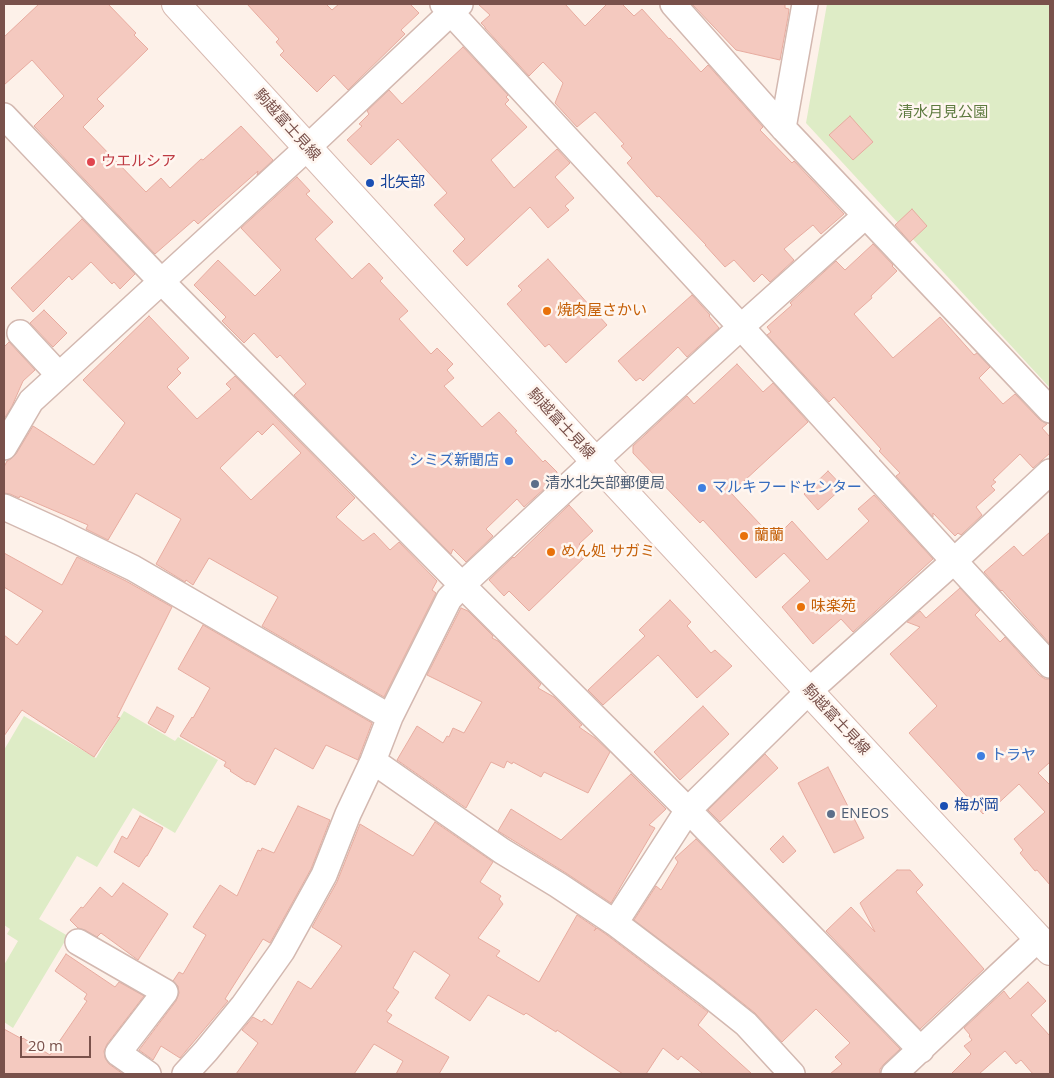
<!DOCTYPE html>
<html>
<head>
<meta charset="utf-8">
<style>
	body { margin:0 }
	#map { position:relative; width:1054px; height:1078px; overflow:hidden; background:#fdf1e9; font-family:"Open Sans",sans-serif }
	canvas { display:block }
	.frame { position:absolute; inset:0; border:5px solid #79514b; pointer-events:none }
	.scale { position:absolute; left:20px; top:1036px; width:71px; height:22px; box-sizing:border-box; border:2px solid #79514b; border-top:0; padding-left:6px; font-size:15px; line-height:18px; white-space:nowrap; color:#79514b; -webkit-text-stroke:4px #fff6f0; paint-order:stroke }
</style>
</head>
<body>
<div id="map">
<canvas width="1054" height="1078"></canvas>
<div class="frame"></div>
<div class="scale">20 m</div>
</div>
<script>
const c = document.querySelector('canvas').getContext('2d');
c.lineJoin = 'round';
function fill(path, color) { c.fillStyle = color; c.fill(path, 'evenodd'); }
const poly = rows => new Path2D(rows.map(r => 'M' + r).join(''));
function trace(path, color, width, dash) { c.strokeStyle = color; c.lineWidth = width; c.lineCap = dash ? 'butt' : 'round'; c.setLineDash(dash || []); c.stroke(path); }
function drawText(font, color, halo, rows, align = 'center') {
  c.font = font + ' "Open Sans","Noto Sans JP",sans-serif'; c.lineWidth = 5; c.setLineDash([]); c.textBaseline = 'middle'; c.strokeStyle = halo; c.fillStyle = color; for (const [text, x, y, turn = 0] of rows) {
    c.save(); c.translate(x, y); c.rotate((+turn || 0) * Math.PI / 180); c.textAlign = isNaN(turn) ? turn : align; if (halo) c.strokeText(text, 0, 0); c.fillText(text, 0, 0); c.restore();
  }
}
fill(poly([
	[827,4,1050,4,1050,388,806,123],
	[124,711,175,741,178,737,218,760,175,833,133,808,97,867,77,856,39,919,68,936,13,1028,4,1022,5,997,4,996,4,965,18,941,7,934,10,929,4,925,4,750,24,716,96,758]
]), '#deecc6');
const building = poly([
	[39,4,108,4,136,33,134,35,148,49,97,99,104,106,83,127,146,192,161,178,170,188,201,159,203,160,241,126,273,160,257,175,258,171,198,224,194,220,155,254,34,126,64,96,32,60,4,85,4,37,39,4],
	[247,4,326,4,332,10,339,4,410,4,419,13,401,30,405,34,348,90,334,75,317,92,280,55,284,51,276,42,279,39,247,4],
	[478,4,565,4,585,26,607,4,622,4,634,16,642,9,669,39,670,38,701,72,708,65,763,127,760,130,792,163,794,161,844,214,821,234,813,225,784,249,794,260,770,282,762,274,754,282,734,260,725,267,705,245,706,245,659,196,657,197,627,163,632,158,621,146,624,144,595,112,577,127,555,103,563,83,543,62,529,76,485,28,485,27,481,23,490,15,478,4],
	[692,4,785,4,785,8,789,9,788,17,780,60,736,50,692,4],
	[463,47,508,95,506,97,509,100,505,104,527,127,491,160,514,188,557,149,570,163,555,177,574,198,565,206,569,210,548,228,530,207,467,266,453,251,465,239,434,205,447,193,398,139,371,165,347,140,362,126,359,124,369,114,367,111,389,90,402,104,463,47],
	[850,116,873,142,853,160,829,135,850,116],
	[297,177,310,191,306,194,333,222,315,239,352,279,369,263,383,278,380,281,408,311,399,319,431,354,437,348,453,364,447,370,454,378,444,386,482,427,499,412,517,431,515,432,543,462,545,460,557,472,556,478,524,507,517,499,486,529,493,536,466,562,453,549,451,554,294,395,306,384,280,355,277,358,254,333,244,343,222,321,226,317,194,285,218,260,255,296,281,270,241,228,297,177],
	[912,209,927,226,910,242,895,225,912,209],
	[82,219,135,274,120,289,114,282,112,284,91,262,72,280,69,276,33,312,11,288,82,219],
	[873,244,893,265,892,266,897,271,871,296,872,298,854,314,893,358,940,317,974,355,977,353,990,367,979,378,1003,404,1015,394,1040,420,1047,424,1042,428,1050,437,1050,453,1033,468,1020,454,993,480,996,482,991,486,995,490,976,507,982,515,961,535,958,533,955,536,933,513,933,517,896,476,900,473,879,451,881,449,834,397,829,402,767,335,771,332,767,327,792,305,790,303,836,261,845,270,873,244],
	[548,259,607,325,566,363,549,344,545,347,507,304,522,290,518,286,548,259],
	[692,295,710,315,709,316,719,328,687,357,678,347,643,381,640,378,636,381,618,361,692,295],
	[44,310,67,333,53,347,30,323,44,310],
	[149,316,189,358,177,369,181,373,167,387,197,419,231,389,226,384,235,376,355,498,336,517,363,541,374,533,390,550,399,542,437,581,432,590,436,593,384,697,262,626,278,597,209,558,193,585,186,580,185,582,156,564,181,519,136,493,108,540,86,529,88,525,20,496,19,498,10,494,4,493,4,467,7,461,11,459,16,454,33,426,94,465,125,423,83,380,149,316],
	[273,424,301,453,251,500,220,468,258,431,262,435,273,424],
	[9,342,35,370,23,381,12,406,4,419,4,347,9,342],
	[737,364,763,392,773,383,808,422,731,493,774,539,792,521,827,560,869,521,858,509,874,495,933,559,853,632,841,619,813,644,782,607,810,581,784,553,756,578,703,520,700,523,633,453,633,446,687,396,694,404,737,364],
	[828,471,843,487,818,510,804,494,828,471],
	[569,505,593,531,579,544,588,554,529,611,509,591,504,596,489,580,513,557,514,558,569,505],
	[1050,532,1050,644,1002,590,1001,591,984,572,1014,546,1023,556,1050,532],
	[4,553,62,585,77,557,126,581,172,607,117,717,120,718,94,757,22,710,4,736,4,635,17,645,43,611,4,587,4,553],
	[960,588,980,610,975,615,1000,642,1005,637,1039,675,1045,679,1050,679,1050,762,1038,773,1050,785,1050,885,1037,870,1035,871,1020,853,1023,850,1014,839,1045,812,1019,784,990,811,988,809,983,814,909,733,937,706,890,654,920,627,907,622,920,611,926,618,960,588],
	[670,600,691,622,687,626,711,653,715,650,732,666,697,698,658,655,603,705,588,690,645,636,639,630,670,600],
	[461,608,468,611,493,636,492,638,498,641,541,684,538,688,554,697,582,725,579,727,595,738,610,752,588,793,544,772,541,777,513,762,512,764,507,761,504,768,491,762,466,808,397,760,417,726,443,743,447,736,449,737,453,728,464,733,482,702,427,675,461,608],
	[203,625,372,723,358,760,326,745,313,769,275,748,255,785,248,781,247,782,230,771,231,770,224,766,226,762,180,736,192,717,193,718,210,688,178,669,203,625],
	[703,706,729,734,680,780,654,752,703,706],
	[157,707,174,716,165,733,148,723,157,707],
	[765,754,778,768,720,822,708,810,765,754],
	[828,767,864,838,834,853,798,783,828,767],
	[631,774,666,809,649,825,655,828,611,903,566,873,498,831,511,809,561,840,631,774],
	[298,806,330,820,311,869,270,943,263,939,225,999,228,1001,180,1058,161,1046,153,1060,139,1050,176,1001,179,993,178,986,173,981,179,972,183,974,206,935,193,927,220,885,237,896,258,850,261,851,262,848,274,853,298,806],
	[140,816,163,828,147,856,146,856,139,867,114,852,122,836,127,839,140,816],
	[435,822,493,862,480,882,501,896,499,899,503,904,478,938,500,951,496,956,539,982,577,915,596,928,594,931,597,928,607,935,708,1012,698,1025,752,1074,703,1074,681,1056,678,1060,663,1048,646,1074,623,1074,557,1030,556,1032,526,1013,524,1015,488,995,470,1021,435,998,450,975,414,951,393,988,399,992,386,1011,392,1015,387,1022,449,1057,439,1074,396,1074,403,1061,374,1044,354,1074,236,1074,258,1043,242,1030,253,1017,262,1022,264,1019,272,1025,298,981,311,989,342,946,312,927,337,882,360,824,413,856,435,822],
	[783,836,796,851,783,863,770,849,783,836],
	[696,839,900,1049,884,1064,880,1069,880,1074,830,1074,842,1064,835,1057,850,1043,816,1009,782,1042,755,1013,715,981,634,920,656,886,661,890,678,862,675,858,696,839],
	[897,870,910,870,923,885,916,892,984,969,920,1029,826,931,851,907,875,932,860,903,897,870],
	[123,883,168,914,138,960,101,933,97,937,85,930,78,928,70,920,81,907,83,908,100,887,112,897,123,883],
	[66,954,115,987,119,982,144,996,107,1044,104,1051,105,1058,109,1064,123,1074,4,1074,4,1029,22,1039,23,1038,50,1055,87,1001,84,999,87,994,55,971,66,954],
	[1028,982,1046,1001,1031,1015,1050,1036,1050,1074,1033,1074,1021,1060,1016,1064,1005,1051,979,1074,951,1074,971,1054,964,1046,972,1040,969,1036,970,1035,964,1028,1004,991,1010,999,1028,982]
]);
fill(building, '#f4c9bf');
trace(building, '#e7ab9f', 1);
const street = poly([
	[443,4,741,327,954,561,1050,665],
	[673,4,783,128,1050,410],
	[4,116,161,281,462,585,688,810,921,1050],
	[783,128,805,4],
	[20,333,59,375],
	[4,447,31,401,307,148,460,4],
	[4,507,59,532,133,568,390,717],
	[373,761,502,851,558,885,615,923,706,992,746,1024,792,1074],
	[615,923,688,810,809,691,954,561,1050,472],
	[78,942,165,992,118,1053,148,1074],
	[185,1074,206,1051,243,1006,282,951,324,875,348,814,373,761,390,717,449,599,462,585,595,461,741,327,865,216],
	[894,1074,1039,938]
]);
const secondary = poly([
	[176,4,595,461,1050,951]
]);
trace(street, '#d3b8b0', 28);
trace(secondary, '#d8b9b0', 30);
trace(street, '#fff', 25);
trace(secondary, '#fff', 28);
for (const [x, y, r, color] of [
	[91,162,5,"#e0444e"],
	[370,183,5,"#1a4fb4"],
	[547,311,5,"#e8710a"],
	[509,461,5,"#3f7fe0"],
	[535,484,5,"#5c6f8a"],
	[702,488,5,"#3f7fe0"],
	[744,536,5,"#e8710a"],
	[551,552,5,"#e8710a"],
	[801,607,5,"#e8710a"],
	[981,756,5,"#3f7fe0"],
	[944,806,5,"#1a4fb4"],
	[831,814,5,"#5c6f8a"]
]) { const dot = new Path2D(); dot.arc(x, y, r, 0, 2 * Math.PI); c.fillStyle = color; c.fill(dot); trace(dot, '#fff6f0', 2); }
drawText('15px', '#5d7a3f', '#fff6f0', [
	["清水月見公園",943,113]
]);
drawText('15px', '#79514b', '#fff6f0', [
	["駒越富士見線",287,125,48],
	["駒越富士見線",561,424,47],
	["駒越富士見線",836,720,47]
]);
drawText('15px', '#be3a42', '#fff6f0', [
	["ウエルシア",101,162]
], 'left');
drawText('15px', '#164399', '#fff6f0', [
	["北矢部",380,183],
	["梅が岡",954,806]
], 'left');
drawText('15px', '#c56008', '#fff6f0', [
	["焼肉屋さかい",557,311],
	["蘭蘭",754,536],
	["めん処 サガミ",561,552],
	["味楽苑",811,607]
], 'left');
drawText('15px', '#366cbe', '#fff6f0', [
	["シミズ新聞店",499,461,"right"],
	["マルキフードセンター",712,488],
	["トラヤ",991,756]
], 'left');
drawText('15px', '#4e5e75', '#fff6f0', [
	["清水北矢部郵便局",545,484],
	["ENEOS",841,814]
], 'left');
</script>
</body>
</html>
